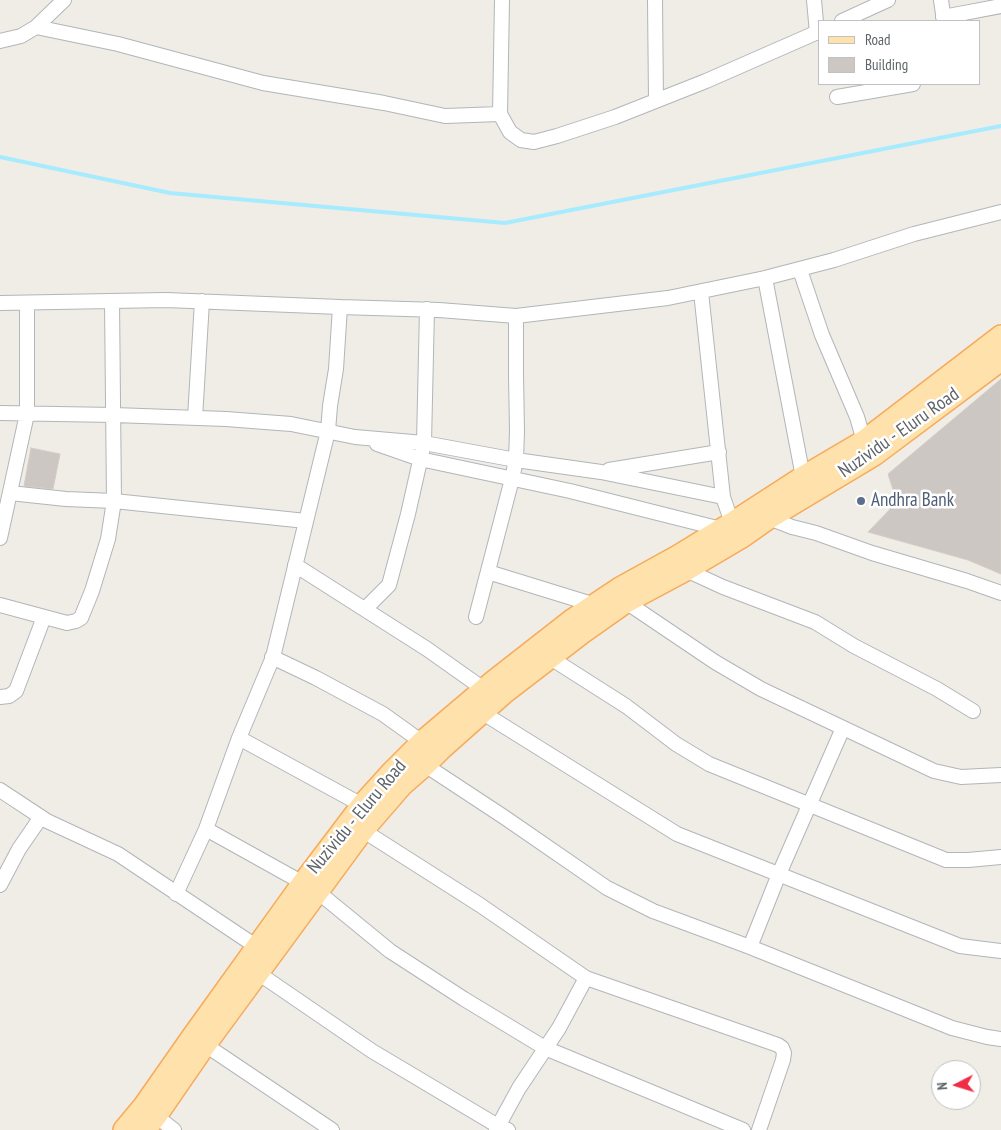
<!DOCTYPE html>
<html>
<head>
<meta charset="utf-8">
<style>
	body { margin:0 }
	#map { position:relative; width:1001px; height:1130px; overflow:hidden; background:#f0ece6; font-family:"PT Sans Narrow",sans-serif }
	canvas { display:block }
	.legend { position:absolute; left:818px; top:20px; width:162px; height:65px; box-sizing:border-box; background:#fff; border:1px solid #bfc1c2; margin:0; padding:6px 9px; list-style:none; font-size:15px; color:#5e6467 }
	.legend li { display:flex; align-items:center; gap:10px; height:25px }
	.legend b { width:25px; border:1px solid #bfc1c2 }
	.north { position:absolute; left:931px; top:1060px; width:50px; height:50px; box-sizing:border-box; background:#fff; border:1px solid #bfc1c2; border-radius:50%; rotate:265deg; font-size:14px; font-weight:700; line-height:20px; text-align:center; color:#5e6467 }
	.north::after { content:''; display:block; margin:auto; width:18px; height:22px; background:#f02d46; clip-path:polygon(50% 0,100% 100%,50% 72%,0 100%) }
</style>
</head>
<body>
<div id="map">
<canvas width="1001" height="1130"></canvas>
<ul class="legend">
<li><b style="height:6px;background:#ffe1ac"></b>Road</li>
<li><b style="height:14px;background:#ccc7c3"></b>Building</li>
</ul>
<div class="north">N</div>
</div>
<script>
const c = document.querySelector('canvas').getContext('2d');
c.lineJoin = 'round';
const poly = rows => new Path2D(rows.map(r => 'M' + r).join(''));
function trace(path, color, width, dash) { c.strokeStyle = color; c.lineWidth = width; c.lineCap = dash ? 'butt' : 'round'; c.setLineDash(dash || []); c.stroke(path); }
function fill(path, color) { c.fillStyle = color; c.fill(path, 'evenodd'); }
function drawText(font, color, halo, rows, align = 'center') {
  c.font = font + ' "PT Sans Narrow",sans-serif'; c.lineWidth = 5; c.setLineDash([]); c.textBaseline = 'middle'; c.strokeStyle = halo; c.fillStyle = color; for (const [text, x, y, turn = 0] of rows) {
    c.save(); c.translate(x, y); c.rotate((+turn || 0) * Math.PI / 180); c.textAlign = isNaN(turn) ? turn : align; if (halo) c.strokeText(text, 0, 0); c.fillText(text, 0, 0); c.restore();
  }
}
trace(poly([
	[0,157,170,193,505,223,1001,126]
]), '#a7ebff', 4);
const building = poly([
	[1001,379,1001,574,968,560,868,532,897,502,888,474,1001,379],
	[31,448,60,454,53,489,24,486,31,448]
]);
fill(building, '#ccc7c3');
trace(building, '#d5ccc4', 1);
const minor = poly([
	[502,0,500,114,510,132,521,140,534,142,557,136,615,117,706,81,820,31],
	[655,0,656,100],
	[814,0,817,33],
	[941,0,944,21],
	[943,17,1001,6],
	[842,21,888,0],
	[36,27,118,44,263,83,384,103,445,116,500,114],
	[0,41,21,36,36,27,64,0],
	[837,97,913,84],
	[800,270,822,335,857,417,864,441],
	[765,278,803,477],
	[701,292,723,497,732,523,735,528],
	[0,303,166,300,340,307,439,310,516,316,668,298,765,278,834,260,914,234,1001,212],
	[0,413,114,415,226,419,291,424,355,437,424,443,516,460,601,472,723,497],
	[195,418,202,301],
	[377,444,420,459,570,491,721,529],
	[609,470,719,452],
	[10,493,66,499,114,501,306,521],
	[767,513,769,518,792,527,816,533,872,553,967,581,1001,593],
	[0,538,27,414,27,303],
	[295,565,427,649,485,690],
	[686,570,723,587,815,622,854,646,937,689,973,711],
	[488,572,595,605],
	[626,602,715,662,761,689,934,771,961,777,1001,775],
	[0,605,67,623,76,621,81,618,92,591,108,539,114,501,112,301],
	[365,609,389,585,408,514,424,443,427,309],
	[476,617,512,479,516,460,517,431,516,375,516,316],
	[272,657,316,678,383,714,422,742],
	[549,657,626,706,676,744,709,764,946,860,968,860,1001,857],
	[0,697,9,696,16,691,44,617],
	[483,713,677,834,960,946,1001,951],
	[239,738,362,805],
	[425,765,504,817,607,888,653,911,750,947,952,1028,987,1037,1001,1039],
	[0,790,47,821,118,854,257,947],
	[356,826,480,905,586,978,778,1045,782,1048,784,1053,783,1060,759,1130],
	[206,829,303,883],
	[0,885,19,849,41,817],
	[318,892,390,951,464,999,545,1048,743,1130],
	[176,894,206,829,239,738,273,657,328,431,330,406,336,369,340,307],
	[750,947,779,874,843,728],
	[258,973,372,1051,498,1126,508,1130],
	[198,1040,332,1130],
	[156,1116,174,1130],
	[496,1130,519,1088,559,1028,586,978]
]);
const primary = poly([
	[124,1130,144,1106,193,1036,303,883,362,805,391,773,422,742,494,681,572,620,620,588,678,556,732,523,803,477,864,441,1001,336],
	[145,1130,156,1116,205,1045,363,830,402,785,425,765,441,749,504,693,582,633,626,602,686,570,742,537,769,518,874,455,1001,360]
]);
trace(minor, '#b1b6b9', 16);
trace(primary, '#f7aa59', 24);
trace(minor, '#fff', 14);
trace(primary, '#ffe1ac', 21);
for (const [x, y, r, color] of [
	[861,501,5,"#5c6f8a"]
]) { const dot = new Path2D(); dot.arc(x, y, r, 0, 2 * Math.PI); c.fillStyle = color; c.fill(dot); trace(dot, '#fff', 2); }
drawText('19px', '#5e6467', '#fff', [
	["Nuzividu - Eluru Road",899,433,-35],
	["Nuzividu - Eluru Road",357,817,-50]
]);
drawText('19px', '#4e5e75', '#fff', [
	["Andhra Bank",871,501]
], 'left');
</script>
</body>
</html>
